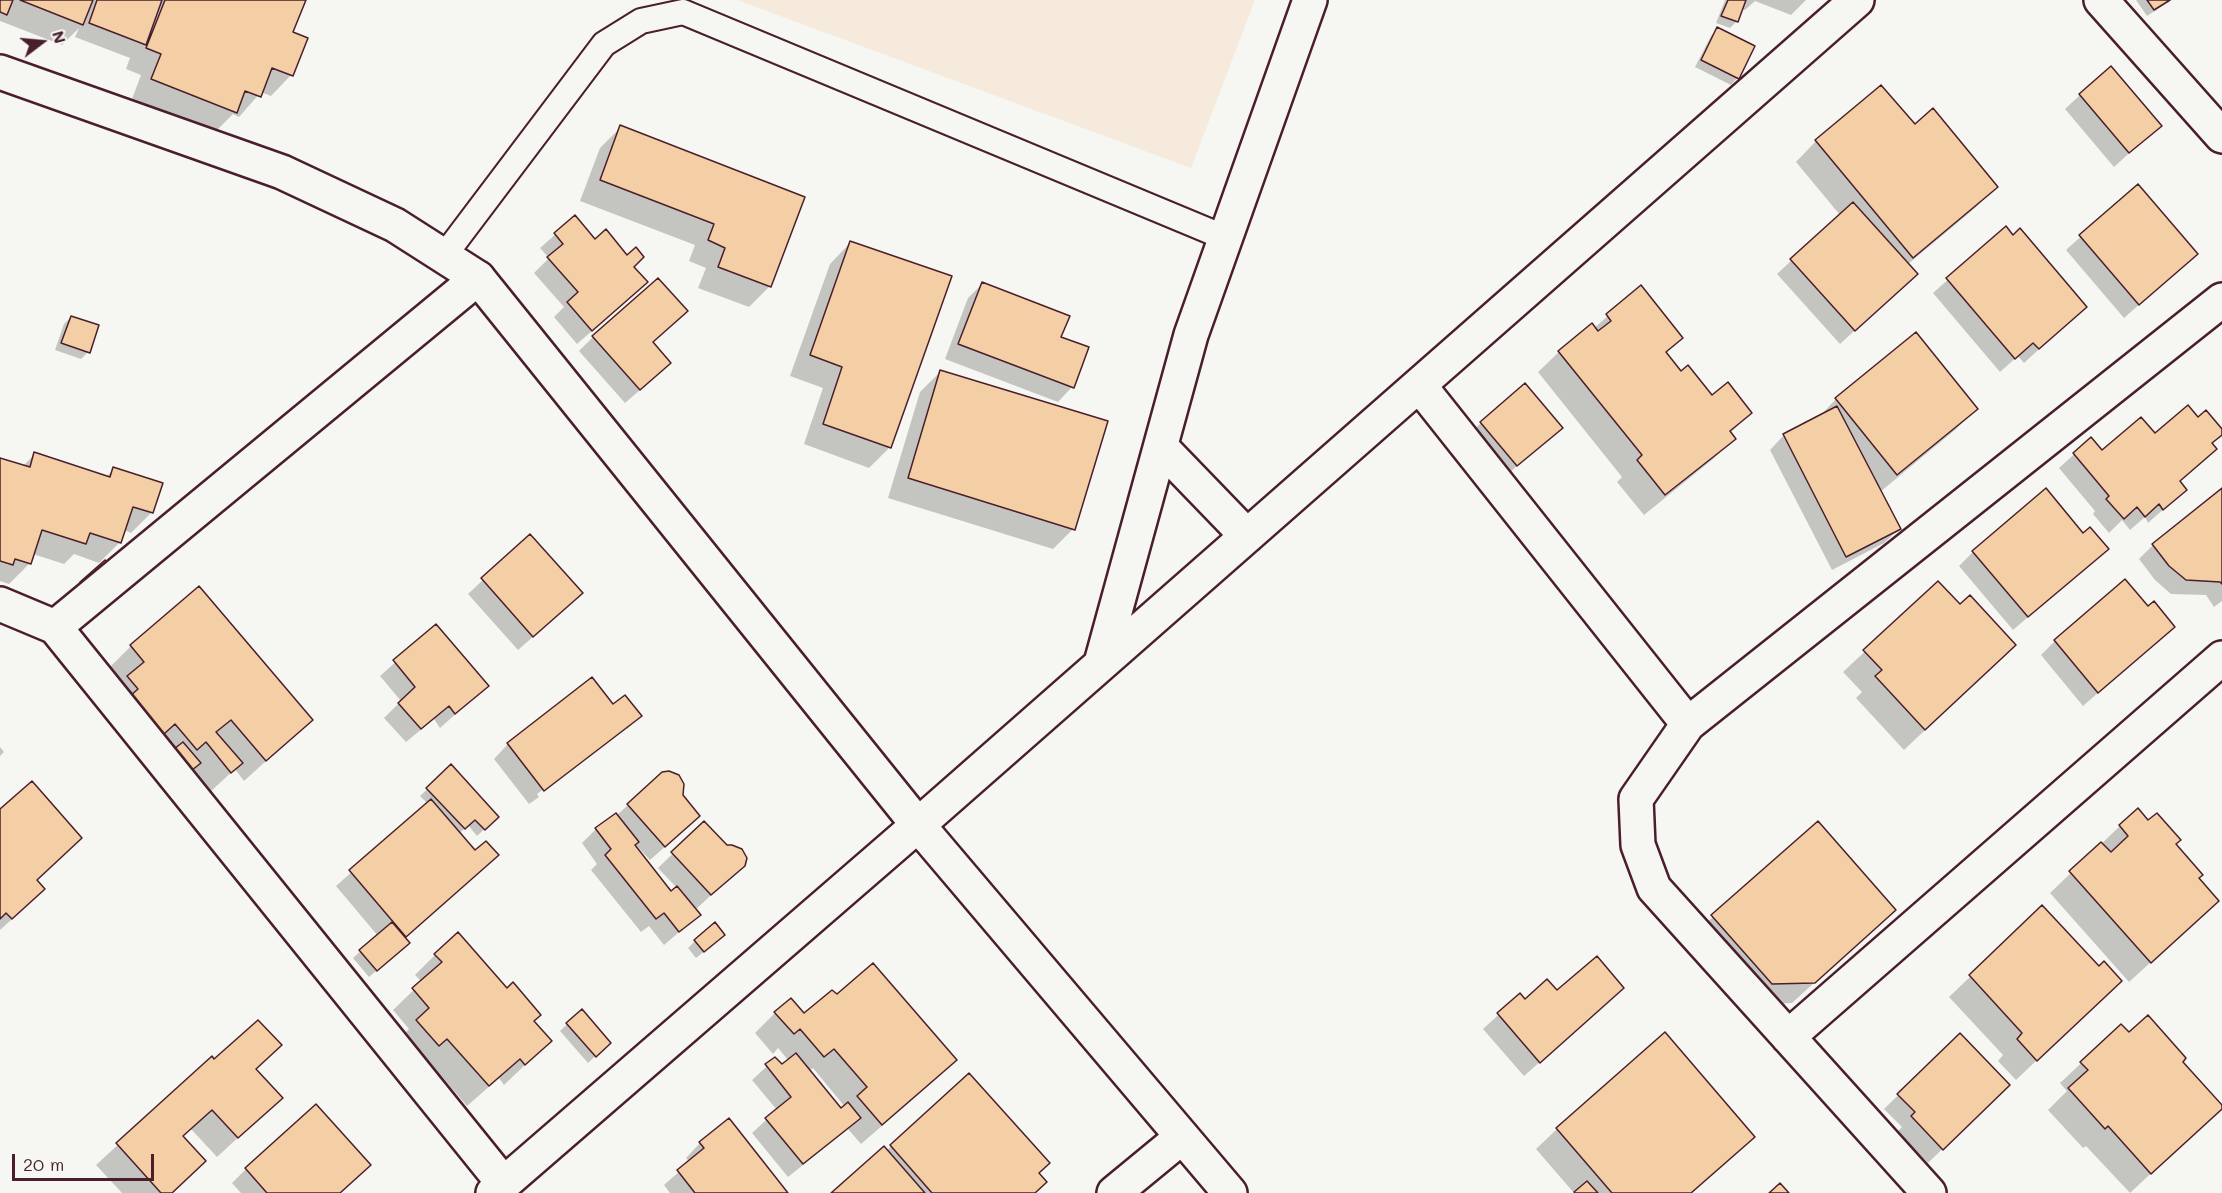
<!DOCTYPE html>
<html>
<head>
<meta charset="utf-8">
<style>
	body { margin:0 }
	#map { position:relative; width:2222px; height:1193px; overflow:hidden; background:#f6f6f2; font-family:Mali,sans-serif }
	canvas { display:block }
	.north { position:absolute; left:12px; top:12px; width:60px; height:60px; -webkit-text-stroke:4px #f6f6f2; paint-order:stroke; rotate:74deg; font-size:16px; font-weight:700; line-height:24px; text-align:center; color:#4a1f2b }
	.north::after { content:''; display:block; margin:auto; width:21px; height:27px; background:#4a1f2b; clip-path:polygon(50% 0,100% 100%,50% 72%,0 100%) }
	.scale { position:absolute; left:12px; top:1154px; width:142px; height:27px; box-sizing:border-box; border:3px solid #4a1f2b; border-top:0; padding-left:8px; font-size:18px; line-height:21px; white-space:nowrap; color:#4a1f2b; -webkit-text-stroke:4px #f6f6f2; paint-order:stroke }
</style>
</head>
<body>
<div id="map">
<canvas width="2222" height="1193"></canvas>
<div class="north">N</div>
<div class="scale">20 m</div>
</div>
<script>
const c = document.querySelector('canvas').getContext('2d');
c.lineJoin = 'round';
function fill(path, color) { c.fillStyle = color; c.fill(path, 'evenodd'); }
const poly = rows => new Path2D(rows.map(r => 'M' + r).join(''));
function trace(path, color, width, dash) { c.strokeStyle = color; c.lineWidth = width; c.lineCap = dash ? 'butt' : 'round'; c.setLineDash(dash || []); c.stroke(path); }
fill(poly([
	[737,0,1255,0,1191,168]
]), '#f5eadb');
fill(poly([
	[0,0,304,0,291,32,291,75,271,96,261,92,239,117,233,114,215,132,132,99,141,75,126,69,130,58,75,37,79,28,62,45,0,21],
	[1725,0,1806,0,1791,15,1755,1,1745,10,1741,9,1737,21,1730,28,1716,23],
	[2136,0,2172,0,2147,16],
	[1718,29,1753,47,1737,78,1731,85,1695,67,1711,36],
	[2080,95,2160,125,2114,167,2065,109],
	[1915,126,1996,187,1975,208,1907,265,1901,288,1840,344,1777,274,1840,215,1796,162,1816,141],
	[621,127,803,198,770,286,749,307,698,288,706,268,689,261,695,245,580,201,600,148],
	[2137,186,2196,254,2124,318,2066,250],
	[575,217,595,241,632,267,632,296,577,344,554,317,564,307,534,273,549,258,540,248],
	[2006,228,2085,307,2024,363,2018,356,2000,372,1933,293],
	[850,243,890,447,869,468,804,444,823,388,790,376,830,264],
	[983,283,1059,338,1087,348,1072,387,1058,402,945,359,968,298],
	[1641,288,1681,338,1665,354,1681,373,1711,397,1750,413,1730,433,1734,439,1713,459,1644,515,1617,482,1622,477,1538,372,1559,352,1594,328],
	[71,317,88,352,81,359,55,350,64,324],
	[593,337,652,343,655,377,625,403,579,351],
	[941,371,1073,529,1053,549,888,498,920,392],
	[1836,399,1976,409,1955,430,1880,492,1899,529,1884,543,1832,570,1770,450,1784,435,1817,419],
	[2198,419,2222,431,2222,433,2179,482,2185,490,2148,523,2145,517,2130,530,2122,520,2109,533,2093,514,2095,511,2059,468,2091,439,2102,452],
	[1481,423,1561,428,1502,479,1466,437],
	[35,454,106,477,114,469,152,512,131,533,124,530,120,542,99,563,74,554,64,564,33,554,30,563,9,584,0,581,0,459,22,467],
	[2222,490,2222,601,2214,607,2206,595,2171,594,2155,580,2139,559,2153,545],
	[2083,535,2107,549,2013,630,1959,566,1973,552],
	[530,536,567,607,518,650,468,594],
	[1938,583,1993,666,1904,750,1856,698,1862,692,1843,672],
	[199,588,311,720,244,781,235,769,210,792,192,770,108,697,123,682,110,667,131,646],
	[2148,608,2173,627,2083,706,2041,655,2055,641],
	[436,626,487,686,440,728,434,719,406,742,384,718,401,701,380,676],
	[592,679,613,706,640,716,627,729,627,726,537,794,539,797,529,804,494,759,508,744],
	[0,747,4,752,0,756],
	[451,767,490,824,477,836,468,825,459,834,483,869,404,938,401,950,369,977,353,958,378,936,336,886,428,804,420,796],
	[628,805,684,830,650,860,635,844,633,846,671,893,677,888,658,868,704,823,744,865,695,910,699,915,664,945,649,926,641,932,591,870,597,864,582,843,596,829,616,816],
	[0,811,36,880,23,909,0,930],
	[2148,822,2175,844,2197,878,2196,921,2129,982,2050,893,2120,826],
	[1817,823,1894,910,1792,1003,1751,1005,1691,937],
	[2042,908,2099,968,2099,1001,2016,1080,1998,1061,2003,1055,1949,997],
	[695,941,716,942,696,958,688,948],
	[435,955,533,1022,550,1041,504,1085,499,1078,467,1106,426,1058,418,1066,397,1041,409,1029,393,1010,422,982,415,975],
	[1556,993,1608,1002,1524,1076,1483,1029,1520,995,1525,1001],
	[581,1011,609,1043,588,1063,560,1031],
	[775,1013,804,1016,955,1060,934,1081,861,1144,848,1129,788,1177,752,1133,777,1110,752,1080,775,1059,782,1066,789,1061,778,1048,773,1054,755,1033],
	[813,1068,845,1107,841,1110,809,1071],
	[2121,1026,2129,1034,2181,1062,2222,1107,2130,1193,2086,1146,2083,1148,2048,1110,2067,1091,2060,1083],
	[1960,1035,2008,1085,1928,1163,1897,1132,1902,1127,1884,1109],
	[212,1058,255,1069,281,1098,217,1157,191,1129,182,1137,204,1161,172,1193,122,1193,96,1165],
	[969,1075,1038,1174,1034,1193,833,1193,886,1151],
	[1557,1129,1753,1137,1692,1193,1574,1193,1536,1149],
	[700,1143,786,1193,670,1193,664,1185,690,1162,686,1158],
	[246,1169,340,1193,241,1193,232,1183]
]), '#0003');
const building = poly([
	[0,0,13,0,7,15,0,12,0,0],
	[20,0,93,0,83,25,20,0],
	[97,0,162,0,146,45,89,23,97,0],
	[165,0,306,0,293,32,308,38,293,76,272,68,261,97,245,91,237,113,151,79,161,54,146,48,165,0],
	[1728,0,1746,0,1738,22,1721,16,1728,0],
	[2147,0,2170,0,2154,10,2147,0],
	[1717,27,1755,46,1739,79,1701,60,1717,27],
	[2111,66,2162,126,2129,153,2079,94,2111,66],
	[1881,85,1915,124,1933,108,1998,187,1913,258,1815,140,1881,85],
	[620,125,805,197,771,287,718,267,725,248,708,240,714,224,600,180,620,125],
	[2138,184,2198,254,2139,305,2079,235,2138,184],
	[1853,202,1918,274,1855,331,1790,259,1853,202],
	[575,215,595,239,606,229,627,255,636,247,644,257,634,267,648,282,592,331,567,302,578,292,547,257,563,244,554,233,575,215],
	[2006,226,2013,235,2020,228,2087,307,2039,349,2033,343,2015,359,1946,278,2006,226],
	[850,241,952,276,891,448,823,424,842,367,810,355,850,241],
	[658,278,688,311,653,342,671,363,640,390,592,336,658,278],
	[982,282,1070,316,1061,337,1089,347,1074,388,958,344,982,282],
	[1641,285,1683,338,1666,352,1681,371,1688,365,1712,395,1728,382,1752,413,1730,431,1736,439,1665,495,1637,460,1642,455,1558,351,1592,323,1598,331,1611,321,1606,314,1641,285],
	[71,316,99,325,90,353,61,343,71,316],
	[1916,332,1978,409,1897,475,1835,398,1916,332],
	[940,370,1108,421,1075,530,908,478,940,370],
	[1525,383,1563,428,1517,466,1480,422,1525,383],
	[2188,405,2198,417,2206,410,2222,429,2222,435,2212,443,2217,449,2180,481,2187,490,2163,510,2159,504,2145,517,2137,507,2124,519,2106,499,2109,496,2073,453,2091,437,2102,450,2141,417,2155,433,2188,405],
	[1837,406,1901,529,1846,557,1783,434,1837,406],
	[34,452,110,477,113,467,163,483,153,513,133,507,121,543,90,533,86,544,42,530,31,564,15,559,13,565,0,561,0,458,30,467,34,452],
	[2046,488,2083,533,2090,527,2109,549,2028,617,1972,551,2046,488],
	[2222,488,2222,584,2220,582,2186,580,2169,566,2152,544,2222,488],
	[530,534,583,593,533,637,481,578,530,534],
	[105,560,113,569,88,592,80,582,105,560],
	[2125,579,2148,606,2154,601,2175,627,2098,693,2054,640,2125,579],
	[1938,581,1960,604,1970,595,2016,645,1925,730,1875,676,1882,670,1863,650,1938,581],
	[199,586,313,720,266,761,231,720,216,732,243,763,231,773,206,742,197,750,175,724,164,734,130,696,138,689,127,676,144,662,130,645,199,586],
	[436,624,489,686,455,714,449,706,421,729,398,703,415,687,393,660,436,624],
	[592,677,613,704,625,695,642,716,544,791,507,743,592,677],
	[183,742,201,763,187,774,170,752,183,742],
	[451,764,499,817,485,830,475,820,465,829,426,788,451,764],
	[669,771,679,775,684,784,683,795,700,816,665,847,627,804,662,772,669,771],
	[32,781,82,838,37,880,45,889,12,919,6,913,0,919,0,809,32,781],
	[431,799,475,850,486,841,499,855,406,937,349,870,431,799],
	[2138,808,2148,820,2157,813,2181,840,2176,844,2203,875,2199,878,2219,901,2151,963,2069,871,2101,842,2111,852,2128,836,2119,825,2138,808],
	[616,813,639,842,635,845,671,891,677,886,701,915,679,932,664,913,656,919,605,855,611,849,595,828,616,813],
	[704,821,727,845,732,845,742,849,747,858,745,866,711,895,671,852,704,821],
	[1818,821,1896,910,1815,983,1772,984,1711,915,1818,821],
	[2042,905,2099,966,2104,961,2122,981,2037,1061,2017,1039,2022,1033,1969,975,2042,905],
	[392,922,410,943,377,971,359,950,392,922],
	[715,922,725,935,704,952,694,940,715,922],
	[458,932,507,988,513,982,541,1015,534,1021,552,1041,525,1065,520,1059,489,1086,447,1039,439,1046,416,1020,429,1008,412,988,442,962,434,954,458,932],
	[1597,956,1624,988,1540,1063,1497,1013,1520,993,1525,999,1547,979,1557,990,1597,956],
	[873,963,957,1060,882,1125,857,1096,867,1087,834,1049,824,1057,800,1029,794,1034,774,1012,791,998,804,1013,832,990,837,994,873,963],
	[582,1009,611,1043,596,1057,566,1023,582,1009],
	[2148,1015,2186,1058,2183,1062,2222,1105,2222,1109,2151,1174,2108,1126,2105,1129,2068,1088,2088,1070,2080,1062,2121,1024,2129,1032,2148,1015],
	[258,1020,282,1045,256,1069,283,1098,238,1138,212,1110,183,1136,206,1161,172,1193,161,1193,116,1143,212,1056,214,1059,258,1020],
	[1665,1032,1755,1137,1691,1193,1612,1193,1556,1128,1665,1032],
	[1960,1033,2010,1085,1943,1150,1911,1116,1915,1112,1897,1094,1960,1033],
	[796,1053,841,1108,848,1102,861,1118,803,1164,765,1118,791,1097,765,1064,775,1057,782,1064,796,1053],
	[969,1073,1050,1163,1039,1173,1047,1182,1035,1193,932,1193,890,1145,969,1073],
	[316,1104,371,1165,340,1193,267,1193,245,1168,316,1104],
	[729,1118,788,1193,695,1193,677,1170,704,1148,699,1142,729,1118],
	[884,1146,925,1193,831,1193,884,1146],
	[1587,1181,1598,1193,1575,1193,1574,1192,1587,1181],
	[1780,1183,1789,1193,1769,1193,1780,1183]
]);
fill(building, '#f4cea4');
trace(building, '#4a1f2b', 1.5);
const lane = poly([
	[444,256,604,44,641,21,683,12,1226,238]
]);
const street = poly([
	[2101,0,2222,136],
	[1419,385,1688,724,2222,300],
	[1161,447,1247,536],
	[0,604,55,627,504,1184],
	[55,627,478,278],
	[1101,663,1191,335,1310,0],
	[1688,724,1636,799,1638,845,1654,888,1929,1193],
	[1788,1037,2222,658],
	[493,1193,918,825,1857,0],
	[1114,1193,1182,1137]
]);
const secondary = poly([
	[0,72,282,172,395,225,478,278,918,825,1230,1193]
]);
trace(lane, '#4a1f2b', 28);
trace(street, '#4a1f2b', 38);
trace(secondary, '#4a1f2b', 38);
trace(lane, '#f6f6f2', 24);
trace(street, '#f6f6f2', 33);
trace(secondary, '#f6f6f2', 33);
</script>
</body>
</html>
